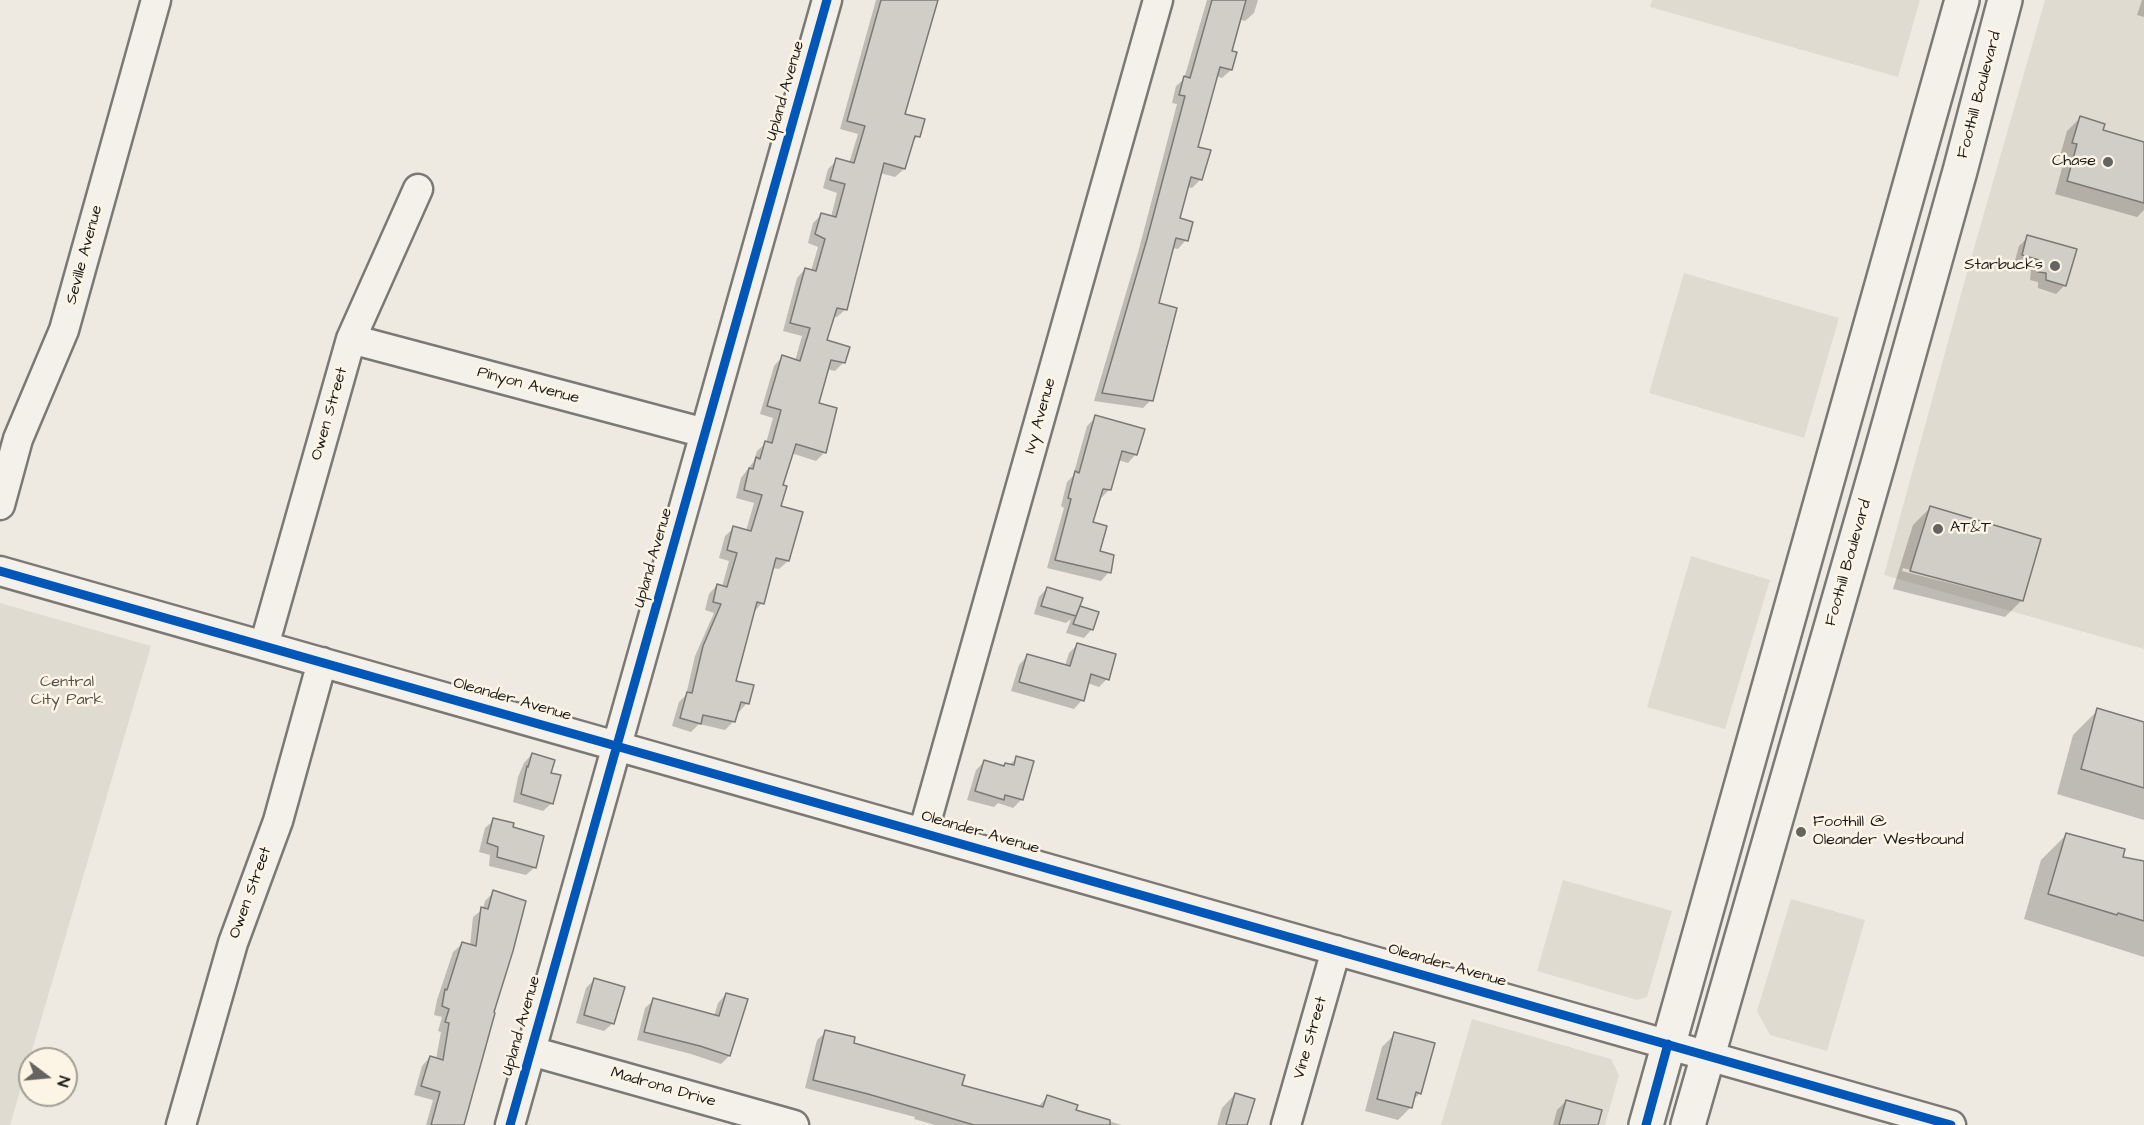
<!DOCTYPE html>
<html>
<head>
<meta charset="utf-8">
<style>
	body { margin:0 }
	#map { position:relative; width:2144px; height:1125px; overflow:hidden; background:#eeeae2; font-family:"Architects Daughter",sans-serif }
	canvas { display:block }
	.north { position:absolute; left:18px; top:1047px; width:60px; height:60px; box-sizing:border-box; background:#fcf5e5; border:2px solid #a29e95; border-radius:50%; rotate:106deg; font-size:16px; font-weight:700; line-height:24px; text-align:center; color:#1c1c1c }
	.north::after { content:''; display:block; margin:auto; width:21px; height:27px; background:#666461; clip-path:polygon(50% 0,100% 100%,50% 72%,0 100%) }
</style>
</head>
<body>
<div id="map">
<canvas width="2144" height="1125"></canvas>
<div class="north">N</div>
</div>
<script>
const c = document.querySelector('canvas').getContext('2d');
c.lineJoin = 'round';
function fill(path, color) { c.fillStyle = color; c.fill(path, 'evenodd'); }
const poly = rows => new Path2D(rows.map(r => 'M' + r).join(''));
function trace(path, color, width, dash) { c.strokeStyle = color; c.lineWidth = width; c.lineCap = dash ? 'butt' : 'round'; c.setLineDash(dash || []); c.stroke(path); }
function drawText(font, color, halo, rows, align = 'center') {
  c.font = font + ' "Architects Daughter",sans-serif'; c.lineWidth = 5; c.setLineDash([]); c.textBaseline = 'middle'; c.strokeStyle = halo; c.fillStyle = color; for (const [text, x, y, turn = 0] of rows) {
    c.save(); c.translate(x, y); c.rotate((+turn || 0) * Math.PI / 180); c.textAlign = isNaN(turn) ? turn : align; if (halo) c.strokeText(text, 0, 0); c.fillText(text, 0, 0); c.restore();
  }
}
fill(poly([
	[1652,0,1920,0,1898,77,1650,7],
	[2045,0,2144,0,2144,649,1884,575,1966,276],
	[1684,273,1839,318,1804,438,1649,393],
	[1691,556,1770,580,1725,729,1647,707],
	[1563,880,1672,911,1647,997,1637,1000,1537,971],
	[1791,899,1865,920,1827,1051,1770,1035,1757,1011],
	[1472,1019,1611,1059,1619,1075,1605,1125,1441,1125]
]), '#e0dbd0');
fill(poly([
	[0,603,151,646,10,1125,0,1125]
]), '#dfdbd0');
fill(poly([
	[876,0,936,0,903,115,918,136,911,143,904,169,895,177,880,173,846,309,837,317,833,317,825,341,843,363,835,371,827,369,817,404,825,452,816,461,791,453,781,485,779,507,788,561,779,569,772,568,762,603,754,612,734,682,747,703,739,712,736,711,734,721,725,730,699,724,691,732,672,726,679,702,686,695,695,656,714,613,705,610,709,594,717,585,722,587,729,561,719,558,725,536,734,528,746,531,754,503,736,498,741,478,754,461,757,451,766,443,773,418,760,414,774,366,782,357,795,361,802,336,783,331,797,278,805,269,811,271,818,247,808,243,813,223,821,215,831,217,837,193,823,188,828,169,837,160,849,163,858,134,840,129],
	[1207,0,1258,0,1254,13,1245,21,1239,19,1230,52,1231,70,1222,78,1216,76,1197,148,1201,179,1192,188,1187,187,1178,219,1186,240,1178,249,1172,248,1157,304,1151,400,1143,408,1094,401,1139,249,1177,104,1172,103,1176,86,1184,79],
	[2142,0,2144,0,2144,17,2137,15],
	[2080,118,2101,131,2144,144,2144,210,2137,217,2055,194,2065,157,2060,156,2067,131],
	[2028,237,2065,285,2056,294,2038,288,2038,282,2030,280,2031,269,2014,264,2019,246],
	[1096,417,1136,454,1128,463,1118,460,1110,489,1101,498,1099,498,1091,523,1098,552,1109,572,1101,581,1047,568,1064,508,1061,506,1067,482,1073,476,1087,426],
	[1930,508,2022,600,2005,617,1893,589,1913,525],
	[1903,568,2013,596,2013,599,1902,571],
	[1047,588,1076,612,1080,608,1092,629,1084,638,1066,633,1071,619,1066,623,1034,614,1039,597],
	[1077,645,1107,679,1099,687,1087,683,1082,700,1074,709,1011,691,1019,665,1027,656,1065,666,1069,653],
	[2098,710,2144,723,2144,820,2057,794,2073,735],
	[532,754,550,774,552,803,543,811,513,802,518,777,524,763],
	[1017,758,1022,799,1013,808,998,803,994,807,967,800,976,770,984,762,1003,767,1009,765],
	[494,820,511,828,535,867,526,875,489,866,490,855,479,852,485,828],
	[2066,835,2121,858,2144,862,2144,957,2024,919,2041,860],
	[494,892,461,1125,426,1125,433,1100,414,1095,422,1066,430,1057,436,1059,441,1032,438,1031,442,1017,434,1015,437,1000,453,952,462,944,470,946,473,917,483,909,485,901],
	[595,979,613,1023,604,1031,576,1023,586,988],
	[726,994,729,1056,721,1064,691,1054,637,1040,645,1008,654,1000,714,1016,718,1003],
	[826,1032,852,1044,960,1087,1038,1107,1047,1097,1074,1111,1122,1125,935,1125,914,1119,915,1117,805,1088,817,1040],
	[1395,1034,1420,1093,1413,1100,1411,1107,1398,1120,1365,1111,1382,1047],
	[1235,1094,1246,1125,1217,1125,1222,1108],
	[1566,1101,1596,1125,1553,1125,1557,1110]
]), '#0003');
const building = poly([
	[881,0,938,0,905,114,925,119,920,137,915,136,905,169,884,163,847,310,837,308,827,340,850,347,845,363,831,360,819,403,837,408,826,453,796,444,783,485,787,486,781,506,803,512,789,561,776,558,764,604,757,602,736,681,754,685,749,704,741,702,735,722,703,715,701,724,680,718,687,692,692,693,703,646,721,604,713,602,717,584,727,587,737,553,727,550,733,526,751,531,762,495,744,490,749,468,753,469,756,457,760,459,765,441,772,443,781,410,767,406,782,355,800,361,810,328,790,323,805,268,816,271,825,239,815,234,821,213,836,217,845,184,830,180,836,158,854,163,865,126,847,121,881,0],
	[1212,0,1246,0,1232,51,1237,52,1232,70,1220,67,1198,147,1211,150,1202,180,1191,177,1180,218,1193,222,1188,241,1176,238,1159,303,1177,308,1153,401,1102,393,1147,239,1185,96,1179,95,1184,76,1190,78,1212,0],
	[2080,116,2105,124,2103,130,2144,142,2144,203,2067,181,2077,144,2072,143,2080,116],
	[2027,235,2077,249,2066,286,2046,280,2046,273,2038,272,2039,260,2022,255,2027,235],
	[1095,415,1145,429,1137,455,1122,451,1111,490,1103,489,1093,522,1107,526,1100,551,1114,555,1111,573,1055,560,1071,499,1068,498,1075,471,1079,473,1095,415],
	[1930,506,2041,539,2023,601,1910,571,1930,506],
	[1047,587,1083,598,1076,616,1041,606,1047,587],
	[1080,606,1099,612,1093,630,1073,624,1080,606],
	[1077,643,1116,654,1109,680,1091,674,1084,701,1019,682,1027,654,1070,666,1077,643],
	[2097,708,2144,722,2144,788,2081,769,2097,708],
	[532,753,555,760,551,773,561,775,553,804,521,794,527,766,528,767,532,753],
	[1016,756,1034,761,1023,800,1005,795,1004,800,975,791,984,760,1004,766,1005,763,1014,765,1016,756],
	[493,818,514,823,513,827,544,836,536,868,497,857,498,847,487,843,493,818],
	[2066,833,2125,849,2123,857,2144,861,2144,921,2118,913,2117,915,2048,894,2066,833],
	[493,890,526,901,513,951,494,1012,495,1013,464,1125,431,1125,440,1092,421,1086,430,1056,443,1060,449,1023,445,1022,449,1009,442,1006,445,989,447,990,462,942,476,946,481,907,488,909,493,890],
	[594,978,625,987,614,1024,584,1015,594,978],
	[726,993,748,999,730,1056,700,1046,644,1032,653,998,719,1016,726,993],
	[825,1030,855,1037,854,1043,965,1075,962,1085,1043,1107,1047,1095,1078,1105,1076,1110,1110,1120,1110,1125,974,1125,868,1094,813,1080,825,1030],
	[1394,1032,1435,1043,1421,1094,1416,1092,1412,1108,1377,1099,1394,1032],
	[1235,1093,1255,1099,1247,1125,1226,1125,1235,1093],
	[1566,1100,1602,1110,1598,1125,1559,1125,1566,1100]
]);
fill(building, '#d1cec8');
trace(building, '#7a7975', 1.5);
const minor = poly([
	[351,339,705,433],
	[0,505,18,439,64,330,156,0],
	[0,571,1951,1125],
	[264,646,351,339,418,189],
	[923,833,1158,0],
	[531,1051,794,1125],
	[181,1125,233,943,278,821,322,662],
	[510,1125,827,0],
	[1286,1125,1336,950]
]);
const major = poly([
	[1646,1125,1962,0],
	[1688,1125,1880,457,1960,171,2005,0]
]);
trace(minor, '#7a7975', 33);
trace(major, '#7a7975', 38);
trace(minor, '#f4f1ea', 28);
trace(major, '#f4f1ea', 33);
trace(poly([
	[0,571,1951,1125],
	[510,1125,827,0],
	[1646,1125,1668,1044]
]), '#0057b8', 9);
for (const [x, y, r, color] of [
	[2108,162,6,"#666461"],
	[2055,266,6,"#666461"],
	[1938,529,6,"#666461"],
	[1801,832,6,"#666461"]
]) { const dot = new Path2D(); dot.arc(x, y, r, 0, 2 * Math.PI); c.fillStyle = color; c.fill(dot); trace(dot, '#fcf5e5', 2); }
drawText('16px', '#1c1c1c', '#fcf5e5', [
	["Upland Avenue",786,91,-74],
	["Foothill Boulevard",1980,95,-75],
	["Seville Avenue",85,255,-75],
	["Pinyon Avenue",528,386,15],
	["Owen Street",330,414,-74],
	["Ivy Avenue",1041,416,-74],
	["Upland Avenue",654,558,-74],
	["Foothill Boulevard",1849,563,-74],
	["Oleander Avenue",512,700,16],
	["Oleander Avenue",980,833,16],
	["Owen Street",251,893,-70],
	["Oleander Avenue",1447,966,16],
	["Upland Avenue",522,1026,-74],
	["Vine Street",1311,1038,-74],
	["Madrona Drive",663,1088,16]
]);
drawText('16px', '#1c1c1c', '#fcf5e5', [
	["Chase",2096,162],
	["Starbucks",2043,266],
	["AT&T",1950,529,"left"],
	["Foothill @",1813,823,"left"],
	["Oleander Westbound",1813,841,"left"]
], 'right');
drawText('16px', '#53514e', '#fcf5e5', [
	["Central",67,683],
	["City Park",67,701]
]);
</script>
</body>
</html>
